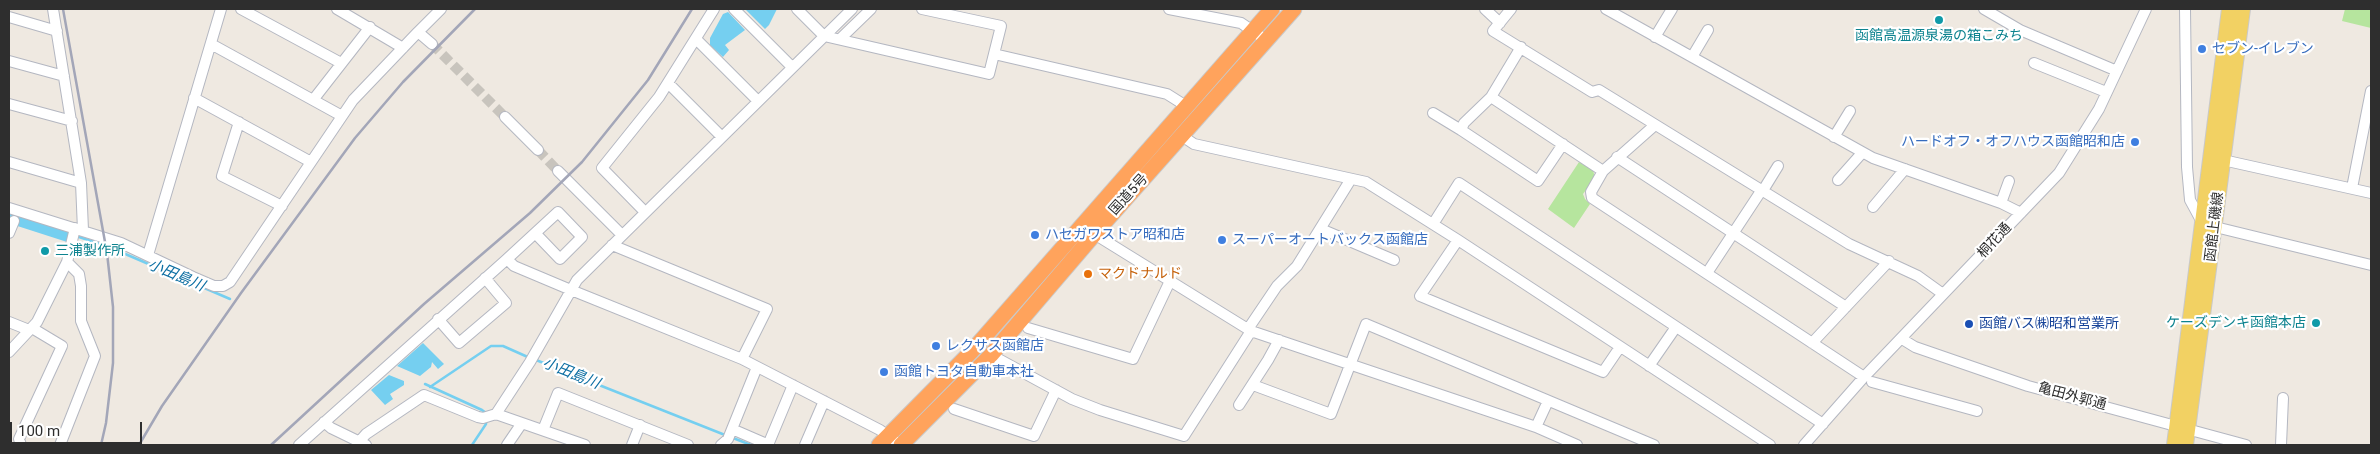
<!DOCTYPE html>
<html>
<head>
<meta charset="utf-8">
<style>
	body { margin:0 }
	#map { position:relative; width:2380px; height:454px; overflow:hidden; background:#efe9e1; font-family:Roboto,sans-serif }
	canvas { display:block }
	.frame { position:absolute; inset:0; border:10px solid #2e2e2e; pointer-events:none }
	.scale { position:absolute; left:10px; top:422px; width:132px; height:22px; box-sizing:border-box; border:2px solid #2e2e2e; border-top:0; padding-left:6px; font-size:15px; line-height:18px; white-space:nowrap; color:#2e2e2e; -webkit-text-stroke:4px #fff; paint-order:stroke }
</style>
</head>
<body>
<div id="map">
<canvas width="2380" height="454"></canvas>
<div class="frame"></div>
<div class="scale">100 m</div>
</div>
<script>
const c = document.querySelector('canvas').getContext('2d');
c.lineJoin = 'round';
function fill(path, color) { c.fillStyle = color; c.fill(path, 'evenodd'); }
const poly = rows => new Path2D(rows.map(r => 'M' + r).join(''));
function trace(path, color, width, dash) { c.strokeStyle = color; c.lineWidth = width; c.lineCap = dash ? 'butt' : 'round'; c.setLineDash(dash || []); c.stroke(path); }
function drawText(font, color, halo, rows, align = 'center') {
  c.font = font + ' Roboto,"Noto Sans JP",sans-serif'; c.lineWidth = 4.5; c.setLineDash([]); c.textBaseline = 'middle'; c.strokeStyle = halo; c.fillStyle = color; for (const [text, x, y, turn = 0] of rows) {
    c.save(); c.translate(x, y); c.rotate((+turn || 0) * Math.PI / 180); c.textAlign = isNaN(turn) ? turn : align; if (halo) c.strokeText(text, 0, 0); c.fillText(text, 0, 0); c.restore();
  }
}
fill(poly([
	[2345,9,2371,9,2371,28,2342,21],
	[1579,162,1593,170,1595,178,1583,194,1585,199,1590,204,1574,228,1548,209]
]), '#b6e59e');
fill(poly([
	[745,9,777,9,769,25,765,29],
	[728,12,745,30,725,45,729,50,723,57,710,45,710,38,723,14],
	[423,343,444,364,438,369,432,362,431,367,420,376,397,366],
	[389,375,404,381,404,385,390,394,393,399,385,405,371,390]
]), '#75cff0');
trace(poly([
	[76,236,109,247,230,299],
	[536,360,725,435],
	[425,384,482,410,486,413],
	[430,387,491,346,503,346,530,358],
	[733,438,751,445],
	[472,445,486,424,486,419]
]), '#75cff0', 2.5);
trace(poly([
	[9,215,68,234]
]), '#75cff0', 16);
trace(poly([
	[432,44,505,117],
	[538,150,558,171]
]), '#c8c4bd', 10, [10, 5]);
const minor = poly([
	[53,9,81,183,83,230],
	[241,9,341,63],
	[337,9,403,48],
	[734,9,792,67],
	[797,9,824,36,989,74,994,54,1167,94,1186,106],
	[922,9,1001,26,994,54],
	[1169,9,1241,23,1266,40],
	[1485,9,1500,23],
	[1511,9,1493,31,1592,92,1599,90,1849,244,1918,276,1943,294],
	[1606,9,1873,158,2001,203,2021,213],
	[1984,9,2020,30,2117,71],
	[2185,9,2187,167,2190,200,2203,224,2371,265],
	[9,17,57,31],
	[418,32,441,9],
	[1655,37,1672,9],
	[840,39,871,9],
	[697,40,758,101],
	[211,44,342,116],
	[1521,47,1491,97,1464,123,1461,130,1538,181,1563,144],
	[1692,57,1708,30],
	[9,61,64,76],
	[2034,63,2106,92],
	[669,84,722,137],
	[1491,97,1603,171],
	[194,98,311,162],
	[313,100,370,27],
	[9,104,72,121],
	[1433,113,1461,130],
	[505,117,538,150],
	[239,122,222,176,282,206],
	[1655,125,1603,171,1591,192,1592,198,1864,377],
	[1182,136,1194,144,1366,182,1458,240,1770,445],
	[1834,137,1850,111],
	[1617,157,1846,307],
	[2223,160,2371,193],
	[9,162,81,183],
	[558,171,622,235],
	[1838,180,1862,153],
	[2352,188,2371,91],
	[1762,192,1778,166],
	[2001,203,2009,181],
	[1873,207,1905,169],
	[9,208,121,243,193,277,214,286,223,286,230,282,353,100,418,32,432,44],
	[645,212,602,168,659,97,714,9],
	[1433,224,1459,183,1823,424],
	[1321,229,1394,260],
	[1091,232,1251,331,1536,427,1577,445],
	[9,233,14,221],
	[1458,240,1420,296,1603,372,1620,347],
	[612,245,767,309,742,359],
	[148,255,221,9],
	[507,259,558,212,582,237,560,259,535,233],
	[1707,273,1761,191],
	[438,319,459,343,506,303,485,278],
	[9,322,29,330],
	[1028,328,1133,359,1170,281],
	[1248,329,1277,286,1297,266,1351,179],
	[1902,339,1915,347,2028,386,2246,445],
	[1812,343,1889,261],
	[9,352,37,322,67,262,75,228],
	[991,355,1072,399,1100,410,1184,436,1251,331],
	[1649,366,1676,327],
	[757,367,732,429,769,445],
	[1872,382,1977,411],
	[1253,385,1331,414,1366,324,1654,445],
	[1239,405,1268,360,1279,340],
	[954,409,1034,436,1056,390],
	[496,414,530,362,577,280,852,9],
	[324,422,331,428,366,445],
	[1536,427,1548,401],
	[543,430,558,393,688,445],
	[359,442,366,434,424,395,478,417,483,418,496,414,585,445],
	[21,445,19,439,62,346,32,328],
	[60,445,95,356,81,321,81,286,79,274,67,262],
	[299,445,507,259,514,266,571,290,742,359,880,430,900,445],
	[507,445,522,423],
	[632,445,640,425],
	[721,445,728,439,732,429],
	[768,445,793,385],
	[805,445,824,401],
	[1804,445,1864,377,2059,173,2099,109,2146,9],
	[2281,445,2283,398]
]);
const major = poly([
	[2174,445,2229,9],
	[2186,445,2243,9]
]);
const highway = poly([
	[879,445,971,352,1272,9],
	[901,445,991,355,1104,223,1294,9]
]);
trace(minor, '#b4b7c1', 12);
trace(major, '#c9c9c9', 16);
trace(highway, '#c9c9c9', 17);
trace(minor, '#fff', 10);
trace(major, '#f2d163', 14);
trace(highway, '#ffa35c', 15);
trace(poly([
	[63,9,107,253,113,307,113,363,106,423,101,445],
	[139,445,162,406,241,293,355,138,403,82,475,9],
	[271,445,424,304,530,213,582,162,648,80,692,9]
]), '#a3a6b8', 2.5);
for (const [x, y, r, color] of [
	[1939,20,5,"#0f9aa8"],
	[2202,49,5,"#3f7fe0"],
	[2135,142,5,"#3f7fe0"],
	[1035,235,5,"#3f7fe0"],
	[1222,240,5,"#3f7fe0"],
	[45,251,5,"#0f9aa8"],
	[1088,274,5,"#e8710a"],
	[2316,323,5,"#0f9aa8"],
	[1969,324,5,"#1a4fb4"],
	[936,346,5,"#3f7fe0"],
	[884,372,5,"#3f7fe0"]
]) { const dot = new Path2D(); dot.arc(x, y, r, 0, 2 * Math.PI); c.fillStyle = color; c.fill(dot); trace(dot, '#fff', 2); }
drawText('14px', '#0d838f', '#fff', [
	["函館高温源泉湯の箱こみち",1939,36],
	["三浦製作所",55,251,"left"],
	["ケーズデンキ函館本店",2306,323,"right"]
]);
drawText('14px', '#366cbe', '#fff', [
	["セブン-イレブン",2212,49],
	["ハードオフ・オフハウス函館昭和店",2125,142,"right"],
	["ハセガワストア昭和店",1045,235],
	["スーパーオートバックス函館店",1232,240],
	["レクサス函館店",946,346],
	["函館トヨタ自動車本社",894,372]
], 'left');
drawText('14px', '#2e2e2e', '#fff', [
	["国道5号",1129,195,-48],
	["函館上磯線",2215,227,-83],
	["桐花通",1995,241,-47],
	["亀田外郭通",2072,397,15]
]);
drawText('14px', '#c56008', '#fff', [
	["マクドナルド",1098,274]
], 'left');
drawText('14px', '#164399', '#fff', [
	["函館バス㈱昭和営業所",1979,324]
], 'left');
drawText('italic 15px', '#0d6fa3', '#fff', [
	["小田島川",176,276,23],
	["小田島川",571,374,22]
]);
</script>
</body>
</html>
